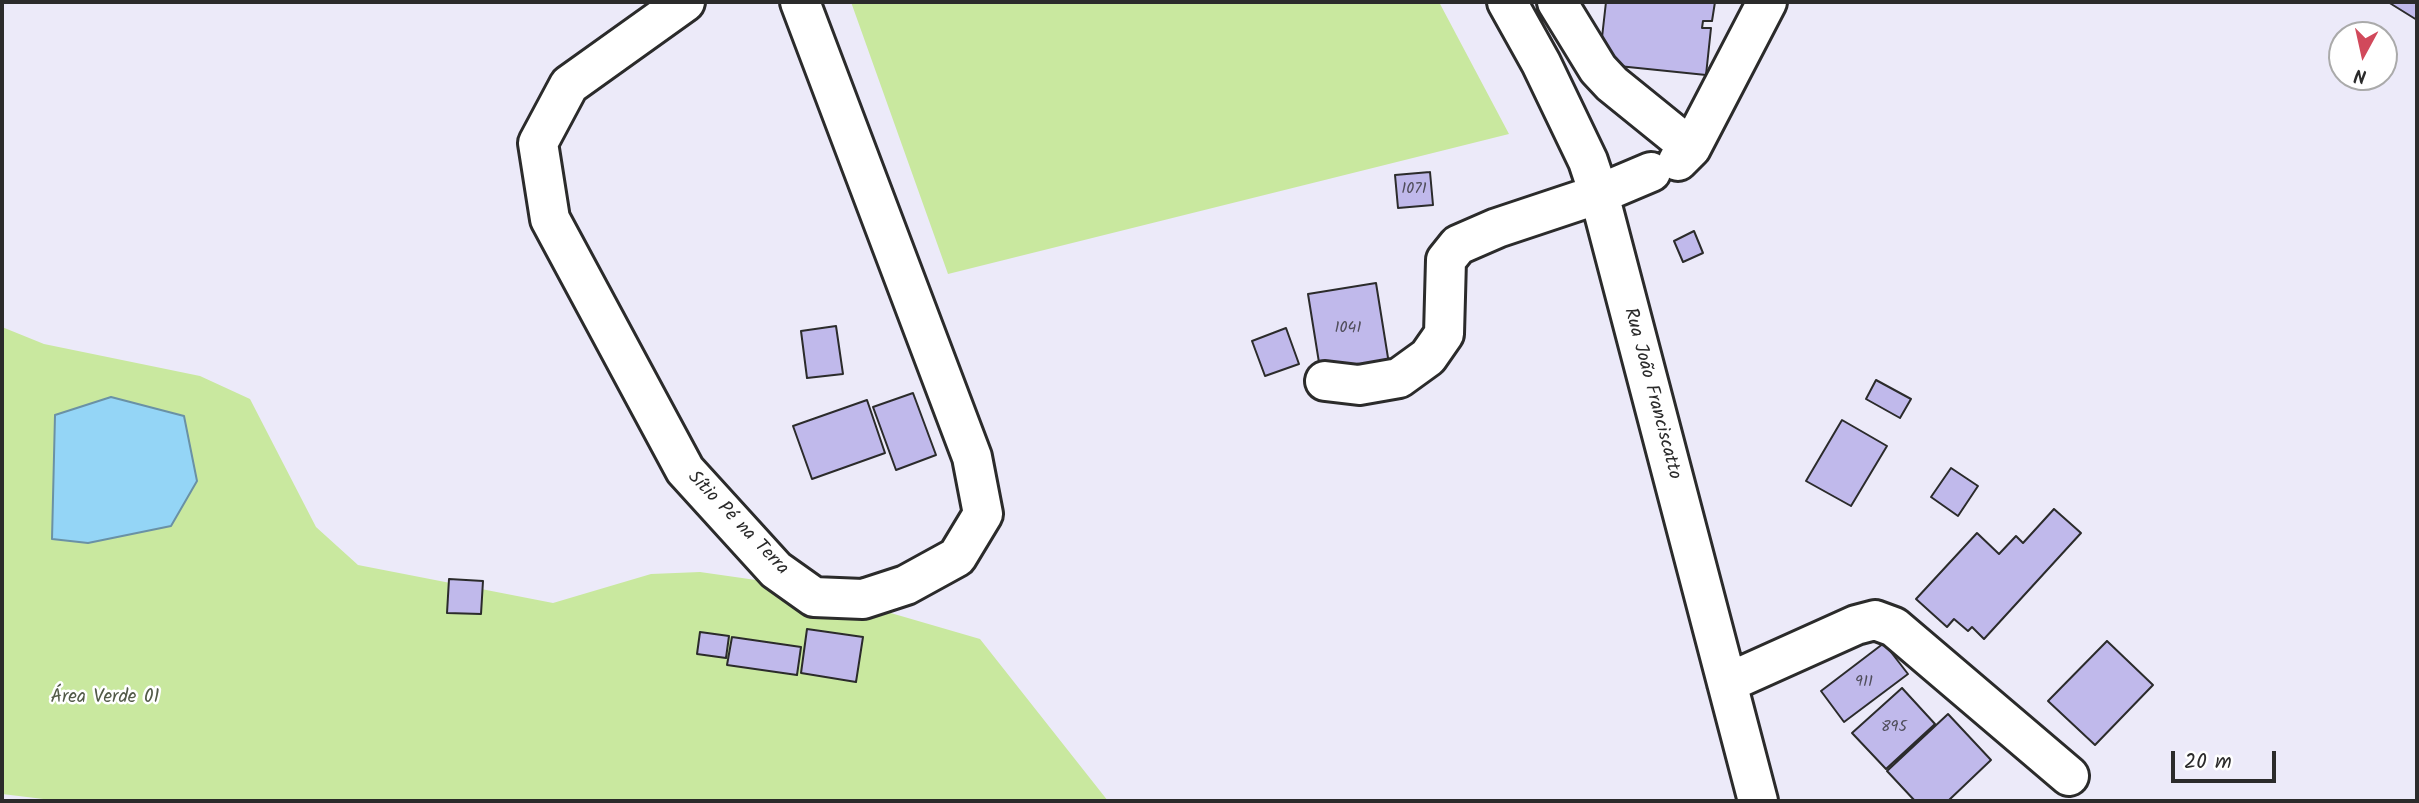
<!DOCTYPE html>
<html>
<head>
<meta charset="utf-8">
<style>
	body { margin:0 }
	#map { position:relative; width:2419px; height:803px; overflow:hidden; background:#eceaf9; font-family:Kalam,sans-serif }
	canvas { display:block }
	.frame { position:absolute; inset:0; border:4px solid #2b2b2b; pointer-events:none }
	.north { position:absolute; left:2328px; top:21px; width:70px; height:70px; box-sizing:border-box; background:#fff; border:2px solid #aaa; border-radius:50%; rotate:188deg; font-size:19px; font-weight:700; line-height:28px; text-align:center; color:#2b2b2b }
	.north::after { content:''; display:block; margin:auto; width:24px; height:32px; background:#d1495b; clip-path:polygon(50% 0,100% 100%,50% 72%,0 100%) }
	.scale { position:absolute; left:2171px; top:751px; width:105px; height:32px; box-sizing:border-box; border:4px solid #2b2b2b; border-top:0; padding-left:9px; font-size:21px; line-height:24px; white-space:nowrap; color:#2b2b2b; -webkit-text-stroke:5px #fff; paint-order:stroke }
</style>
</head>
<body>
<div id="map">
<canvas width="2419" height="803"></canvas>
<div class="frame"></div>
<div class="north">N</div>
<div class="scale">20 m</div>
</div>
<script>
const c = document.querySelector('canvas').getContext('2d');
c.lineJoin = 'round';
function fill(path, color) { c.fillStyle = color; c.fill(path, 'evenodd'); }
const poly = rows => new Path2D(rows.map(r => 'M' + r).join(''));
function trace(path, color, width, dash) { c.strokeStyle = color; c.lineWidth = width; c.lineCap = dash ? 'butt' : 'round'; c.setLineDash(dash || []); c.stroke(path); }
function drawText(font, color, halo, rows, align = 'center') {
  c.font = font + ' Kalam,sans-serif'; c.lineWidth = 5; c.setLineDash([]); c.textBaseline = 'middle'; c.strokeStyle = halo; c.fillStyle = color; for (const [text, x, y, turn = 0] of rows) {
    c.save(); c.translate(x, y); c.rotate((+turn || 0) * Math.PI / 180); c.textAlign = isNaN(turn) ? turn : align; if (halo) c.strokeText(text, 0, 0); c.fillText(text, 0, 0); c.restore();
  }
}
fill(poly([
	[851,2,1439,2,1509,134,948,274],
	[2,327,44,344,200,376,250,399,316,527,358,565,553,603,651,574,700,572,798,586,980,639,1108,801,60,801,2,794]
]), '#c9e89f');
const water = poly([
	[111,397,184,416,197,481,171,526,88,543,52,539,55,415,111,397]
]);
fill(water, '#94d5f6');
trace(water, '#6a91a5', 2);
const building = poly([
	[1606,2,1715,2,1712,21,1703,21,1702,28,1711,28,1706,75,1599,64,1606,2],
	[2388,2,2417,2,2417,20,2388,2],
	[1430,172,1433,205,1398,208,1395,175,1430,172],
	[1694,231,1703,253,1683,262,1674,241,1694,231],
	[1376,283,1389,364,1321,375,1308,294,1376,283],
	[836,326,843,374,807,378,801,331,836,326],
	[1286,328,1299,364,1265,376,1252,341,1286,328],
	[1876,380,1911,399,1900,418,1866,399,1876,380],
	[913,393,936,455,896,470,873,407,913,393],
	[867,400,885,453,812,479,793,426,867,400],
	[1842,420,1887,446,1851,506,1806,481,1842,420],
	[1951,468,1978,486,1958,516,1931,497,1951,468],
	[2054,509,2081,533,1984,639,1972,627,1968,631,1954,619,1947,627,1916,599,1977,533,1999,554,2016,536,2023,543,2054,509],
	[449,579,483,581,481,614,447,613,449,579],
	[807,629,863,637,856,682,801,673,807,629],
	[700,632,729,636,726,658,697,654,700,632],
	[732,637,801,647,797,675,727,665,732,637],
	[2107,641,2153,685,2095,745,2048,701,2107,641],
	[1884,643,1908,674,1844,722,1821,691,1884,643],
	[1902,688,1935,724,1886,769,1852,733,1902,688],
	[1948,714,1991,760,1948,801,1915,801,1887,771,1948,714]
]);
fill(building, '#c0b9eb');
trace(building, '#2b2b2b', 2);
const minor = poly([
	[685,2,569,85,538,143,550,219,685,470,776,570,814,597,863,599,906,585,957,557,983,514,972,457,800,2],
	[1507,2,1541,63,1588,161,1599,194,1758,801],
	[1557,2,1598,69,1612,84,1691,148],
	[1678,161,1691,148,1767,2],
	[1325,381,1359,385,1399,378,1428,357,1444,334,1446,260,1458,245,1497,228,1599,194,1651,172],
	[1727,683,1856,625,1875,620,1894,627,2069,776]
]);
trace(minor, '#2b2b2b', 44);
trace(minor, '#fff', 38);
drawText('16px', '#504e5b', null, [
	["1071",1414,190],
	["1041",1348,329],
	["911",1864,683],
	["895",1894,728]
]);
drawText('19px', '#2b2b2b', '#fff', [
	["Rua João Franciscatto",1651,394,75],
	["Sítio Pé na Terra",737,524,46]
]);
drawText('19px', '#525a48', '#fff', [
	["Área Verde 01",105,699]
]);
</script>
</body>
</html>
